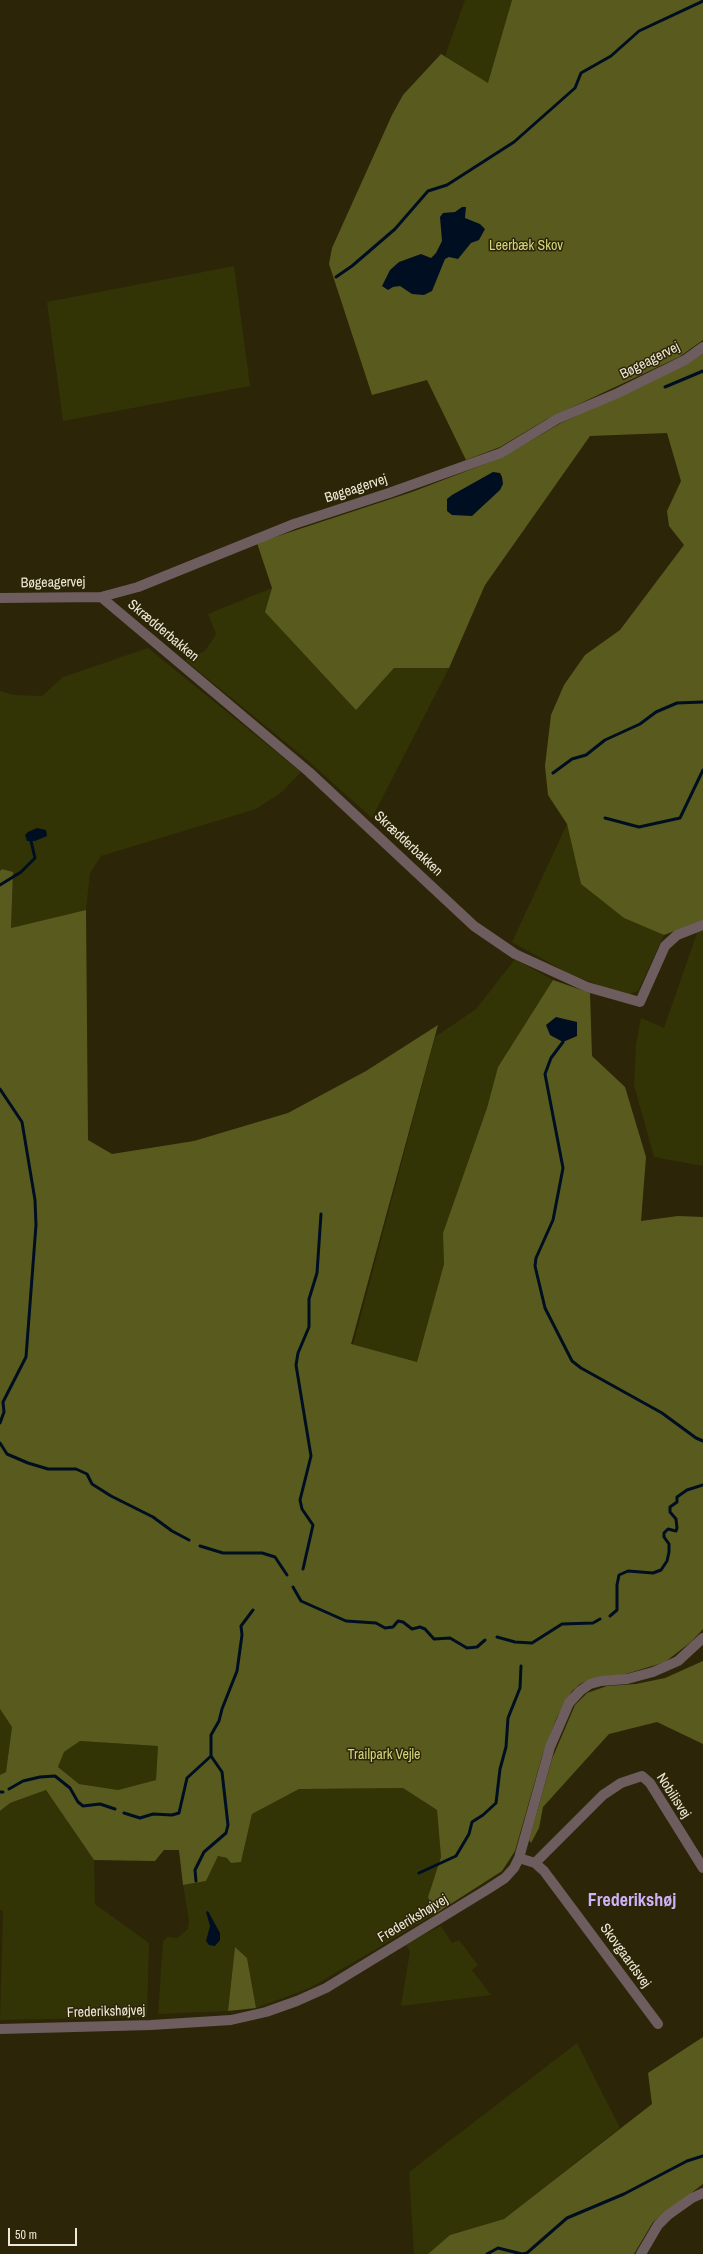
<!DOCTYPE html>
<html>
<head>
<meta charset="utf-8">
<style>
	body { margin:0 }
	#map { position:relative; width:703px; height:2254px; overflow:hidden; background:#2d2507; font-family:"Archivo Narrow",sans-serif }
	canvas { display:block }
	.scale { position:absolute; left:8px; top:2228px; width:69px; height:18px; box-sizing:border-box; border:2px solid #ede8d7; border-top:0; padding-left:5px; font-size:12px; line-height:14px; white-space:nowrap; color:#ede8d7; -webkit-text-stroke:3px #2d2507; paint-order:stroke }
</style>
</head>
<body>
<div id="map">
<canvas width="703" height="2254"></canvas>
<div class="scale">50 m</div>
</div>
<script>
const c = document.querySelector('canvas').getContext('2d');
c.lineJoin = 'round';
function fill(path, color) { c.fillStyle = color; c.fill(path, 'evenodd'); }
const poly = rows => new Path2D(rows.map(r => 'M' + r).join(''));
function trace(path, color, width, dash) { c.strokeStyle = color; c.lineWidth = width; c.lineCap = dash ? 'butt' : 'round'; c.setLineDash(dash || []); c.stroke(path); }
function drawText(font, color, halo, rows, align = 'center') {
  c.font = font + ' "Archivo Narrow",sans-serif'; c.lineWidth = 3; c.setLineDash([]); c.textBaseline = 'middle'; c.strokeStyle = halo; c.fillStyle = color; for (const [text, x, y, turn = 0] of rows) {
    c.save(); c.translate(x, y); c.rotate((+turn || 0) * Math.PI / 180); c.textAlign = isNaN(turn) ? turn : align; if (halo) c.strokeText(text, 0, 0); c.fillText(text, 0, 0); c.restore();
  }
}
fill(poly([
	[465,0,512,0,488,84,445,56],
	[234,266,250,386,63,421,47,302],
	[272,588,355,709,394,668,449,668,372,818,306,759,185,660,205,651,216,634,208,614],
	[148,648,301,772,282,792,256,809,101,856,90,873,86,910,11,928,13,872,2,869,0,871,0,691,14,695,42,696,63,677],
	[567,824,581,884,624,918,664,935,638,991,627,995,605,988,568,973,512,942],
	[703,929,703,1166,654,1157,634,1085,636,1044,641,1018,664,1028,698,930],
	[515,959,553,980,498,1067,487,1108,443,1233,444,1264,417,1362,353,1345,435,1037,476,1009],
	[0,1709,12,1727,6,1772,0,1775],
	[80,1741,158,1746,156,1780,118,1790,79,1784,58,1767,64,1752],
	[403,1788,437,1810,441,1857,428,1897,435,1914,310,1988,256,2008,247,1958,235,1947,228,2011,158,2014,163,1942,167,1937,177,1938,188,1929,189,1920,183,1885,206,1881,218,1856,241,1862,252,1814,299,1789],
	[46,1790,94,1860,95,1904,149,1943,147,2017,0,2020,3,1911,0,1910,0,1811,10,1803],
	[441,1926,452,1943,459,1940,478,1965,472,1970,491,1995,401,2006,410,1951,405,1944],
	[577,2043,620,2128,504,2219,450,2235,428,2254,414,2254,409,2172]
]), '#323405');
fill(poly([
	[512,0,703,0,703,340,679,357,547,419,500,447,466,460,427,380,372,395,329,264,332,248,392,115,403,95,441,54,488,83],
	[703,353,703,920,664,935,624,918,581,884,567,824,548,795,545,766,551,715,564,685,585,655,620,630,684,545,669,526,667,511,681,481,667,433,590,436,485,585,449,668,394,668,356,710,265,612,272,588,257,543,412,492,503,457,561,423,652,381],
	[2,869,13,872,11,928,86,910,88,1140,112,1154,194,1141,288,1113,366,1071,438,1025,351,1344,417,1362,444,1264,443,1233,487,1108,498,1067,553,980,590,993,592,1056,625,1087,646,1157,641,1221,678,1216,703,1217,703,1629,691,1642,665,1662,616,1677,588,1680,580,1684,572,1691,557,1717,543,1753,515,1851,502,1871,435,1914,428,1897,441,1857,437,1810,403,1788,299,1789,252,1814,241,1862,231,1863,227,1858,218,1856,206,1881,183,1885,179,1850,164,1850,155,1861,94,1860,46,1790,10,1803,0,1811,0,1775,6,1772,12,1727,0,1709,0,871],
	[80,1741,158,1746,156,1780,118,1790,79,1784,58,1767,64,1752],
	[703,1661,703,1744,657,1722,609,1734,543,1807,539,1828,531,1843,529,1840,552,1759,575,1705,587,1693,607,1686,636,1684,665,1678],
	[235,1947,247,1958,256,2008,228,2011],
	[703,2037,703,2184,653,2222,634,2254,428,2254,450,2235,504,2219,652,2104,648,2073]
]), '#595b1e');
fill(poly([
	[462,207,466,207,465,218,480,224,485,229,479,240,471,243,458,259,449,257,445,259,432,291,424,295,412,294,400,286,393,287,388,290,382,286,390,270,399,262,421,254,431,258,436,253,442,241,440,217,443,213,455,212],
	[493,472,500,473,502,477,503,484,500,490,472,516,452,515,447,511,447,499,452,495],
	[37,828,46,830,47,836,35,841,27,841,25,835,28,832],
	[556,1017,577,1022,577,1036,563,1042,550,1035,546,1025],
	[208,1911,220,1933,220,1940,215,1946,209,1945,206,1941,210,1926,206,1912]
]), '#000e21');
trace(poly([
	[336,277,352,266,395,229,428,191,447,185,514,142,575,88,581,73,611,56,639,31,703,1],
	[665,387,703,371],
	[553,773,572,759,586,755,605,740,640,724,656,712,677,703,703,702],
	[605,818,639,827,680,818,703,770],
	[0,885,21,872,35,858,31,841],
	[563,1042,551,1058,545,1074,563,1168,553,1220,536,1258,535,1266,545,1308,572,1361,581,1368,662,1413,696,1438,703,1441],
	[0,1089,22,1122,35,1200,36,1225,26,1357,3,1402,4,1412,0,1423],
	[0,1443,7,1454,28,1463,48,1469,76,1469,87,1474,92,1484,111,1496,153,1517,172,1531,189,1540],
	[200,1546,223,1553,262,1553,275,1557,287,1575],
	[303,1569,313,1525,302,1509,300,1500,311,1456,296,1365,298,1353,309,1327,309,1299,317,1273,321,1214],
	[293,1587,301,1601,346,1621,376,1623,385,1628,393,1627,398,1621,403,1622,412,1629,420,1627,425,1629,434,1639,450,1638,467,1648,477,1647,485,1640],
	[610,1616,617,1610,617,1585,619,1575,628,1571,653,1573,661,1570,667,1561,669,1552,669,1544,664,1537,664,1533,668,1529,676,1531,677,1528,676,1519,670,1512,670,1507,677,1502,677,1497,687,1490,703,1485],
	[497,1637,515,1642,532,1643,562,1624,593,1623,600,1619],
	[9,1789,23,1781,40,1777,55,1776,70,1788,78,1802,83,1806,100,1804,115,1809],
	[0,1792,3,1792],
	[124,1813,140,1818,153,1814,172,1815,179,1813,187,1778,211,1756,211,1735,219,1721,222,1709,237,1671,242,1635,241,1626,253,1610],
	[419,1873,456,1856,469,1834,472,1822,483,1815,496,1803,500,1769,506,1747,508,1718,520,1688,521,1666],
	[196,1881,195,1870,204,1852,226,1833,228,1825,222,1772,211,1756],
	[487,2254,498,2248,522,2254,527,2253,567,2218,624,2194,687,2161,703,2156]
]), '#000e21', 3);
trace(poly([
	[101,597,309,772,474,926,515,954,587,987,640,1002,665,946,677,935,703,925],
	[0,598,101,597,138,587,294,524,389,493,501,453,557,419,618,393,685,360,703,347],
	[519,1858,535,1863,544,1871,658,2024],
	[535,1863,603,1795,621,1783,642,1776,650,1783,703,1868],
	[0,2029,151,2025,231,2020,266,2012,297,2001,326,1988,488,1889,505,1878,514,1868,519,1858,550,1747,569,1703,580,1691,590,1684,601,1681,627,1679,653,1672,678,1661,703,1638],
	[641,2254,658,2225,668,2215,692,2198,703,2193]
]), '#6d5d5f', 10);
drawText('14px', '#d1d67d', '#2d2507', [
	["Leerbæk Skov",526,246],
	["Trailpark Vejle",384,1755]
]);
drawText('14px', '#ede8d7', '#2d2507', [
	["Bøgeagervej",650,361,-27],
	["Bøgeagervej",356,489,-18],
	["Bøgeagervej",53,583,-1],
	["Skrædderbakken",163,631,40],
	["Skrædderbakken",408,844,43],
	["Nobilisvej",673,1796,57],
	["Frederikshøjvej",413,1919,-31],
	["Skovgaardsvej",625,1956,54],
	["Frederikshøjvej",106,2012,-2]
]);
drawText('bold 18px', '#cdb2f7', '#2d2507', [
	["Frederikshøj",632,1901]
]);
</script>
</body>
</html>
